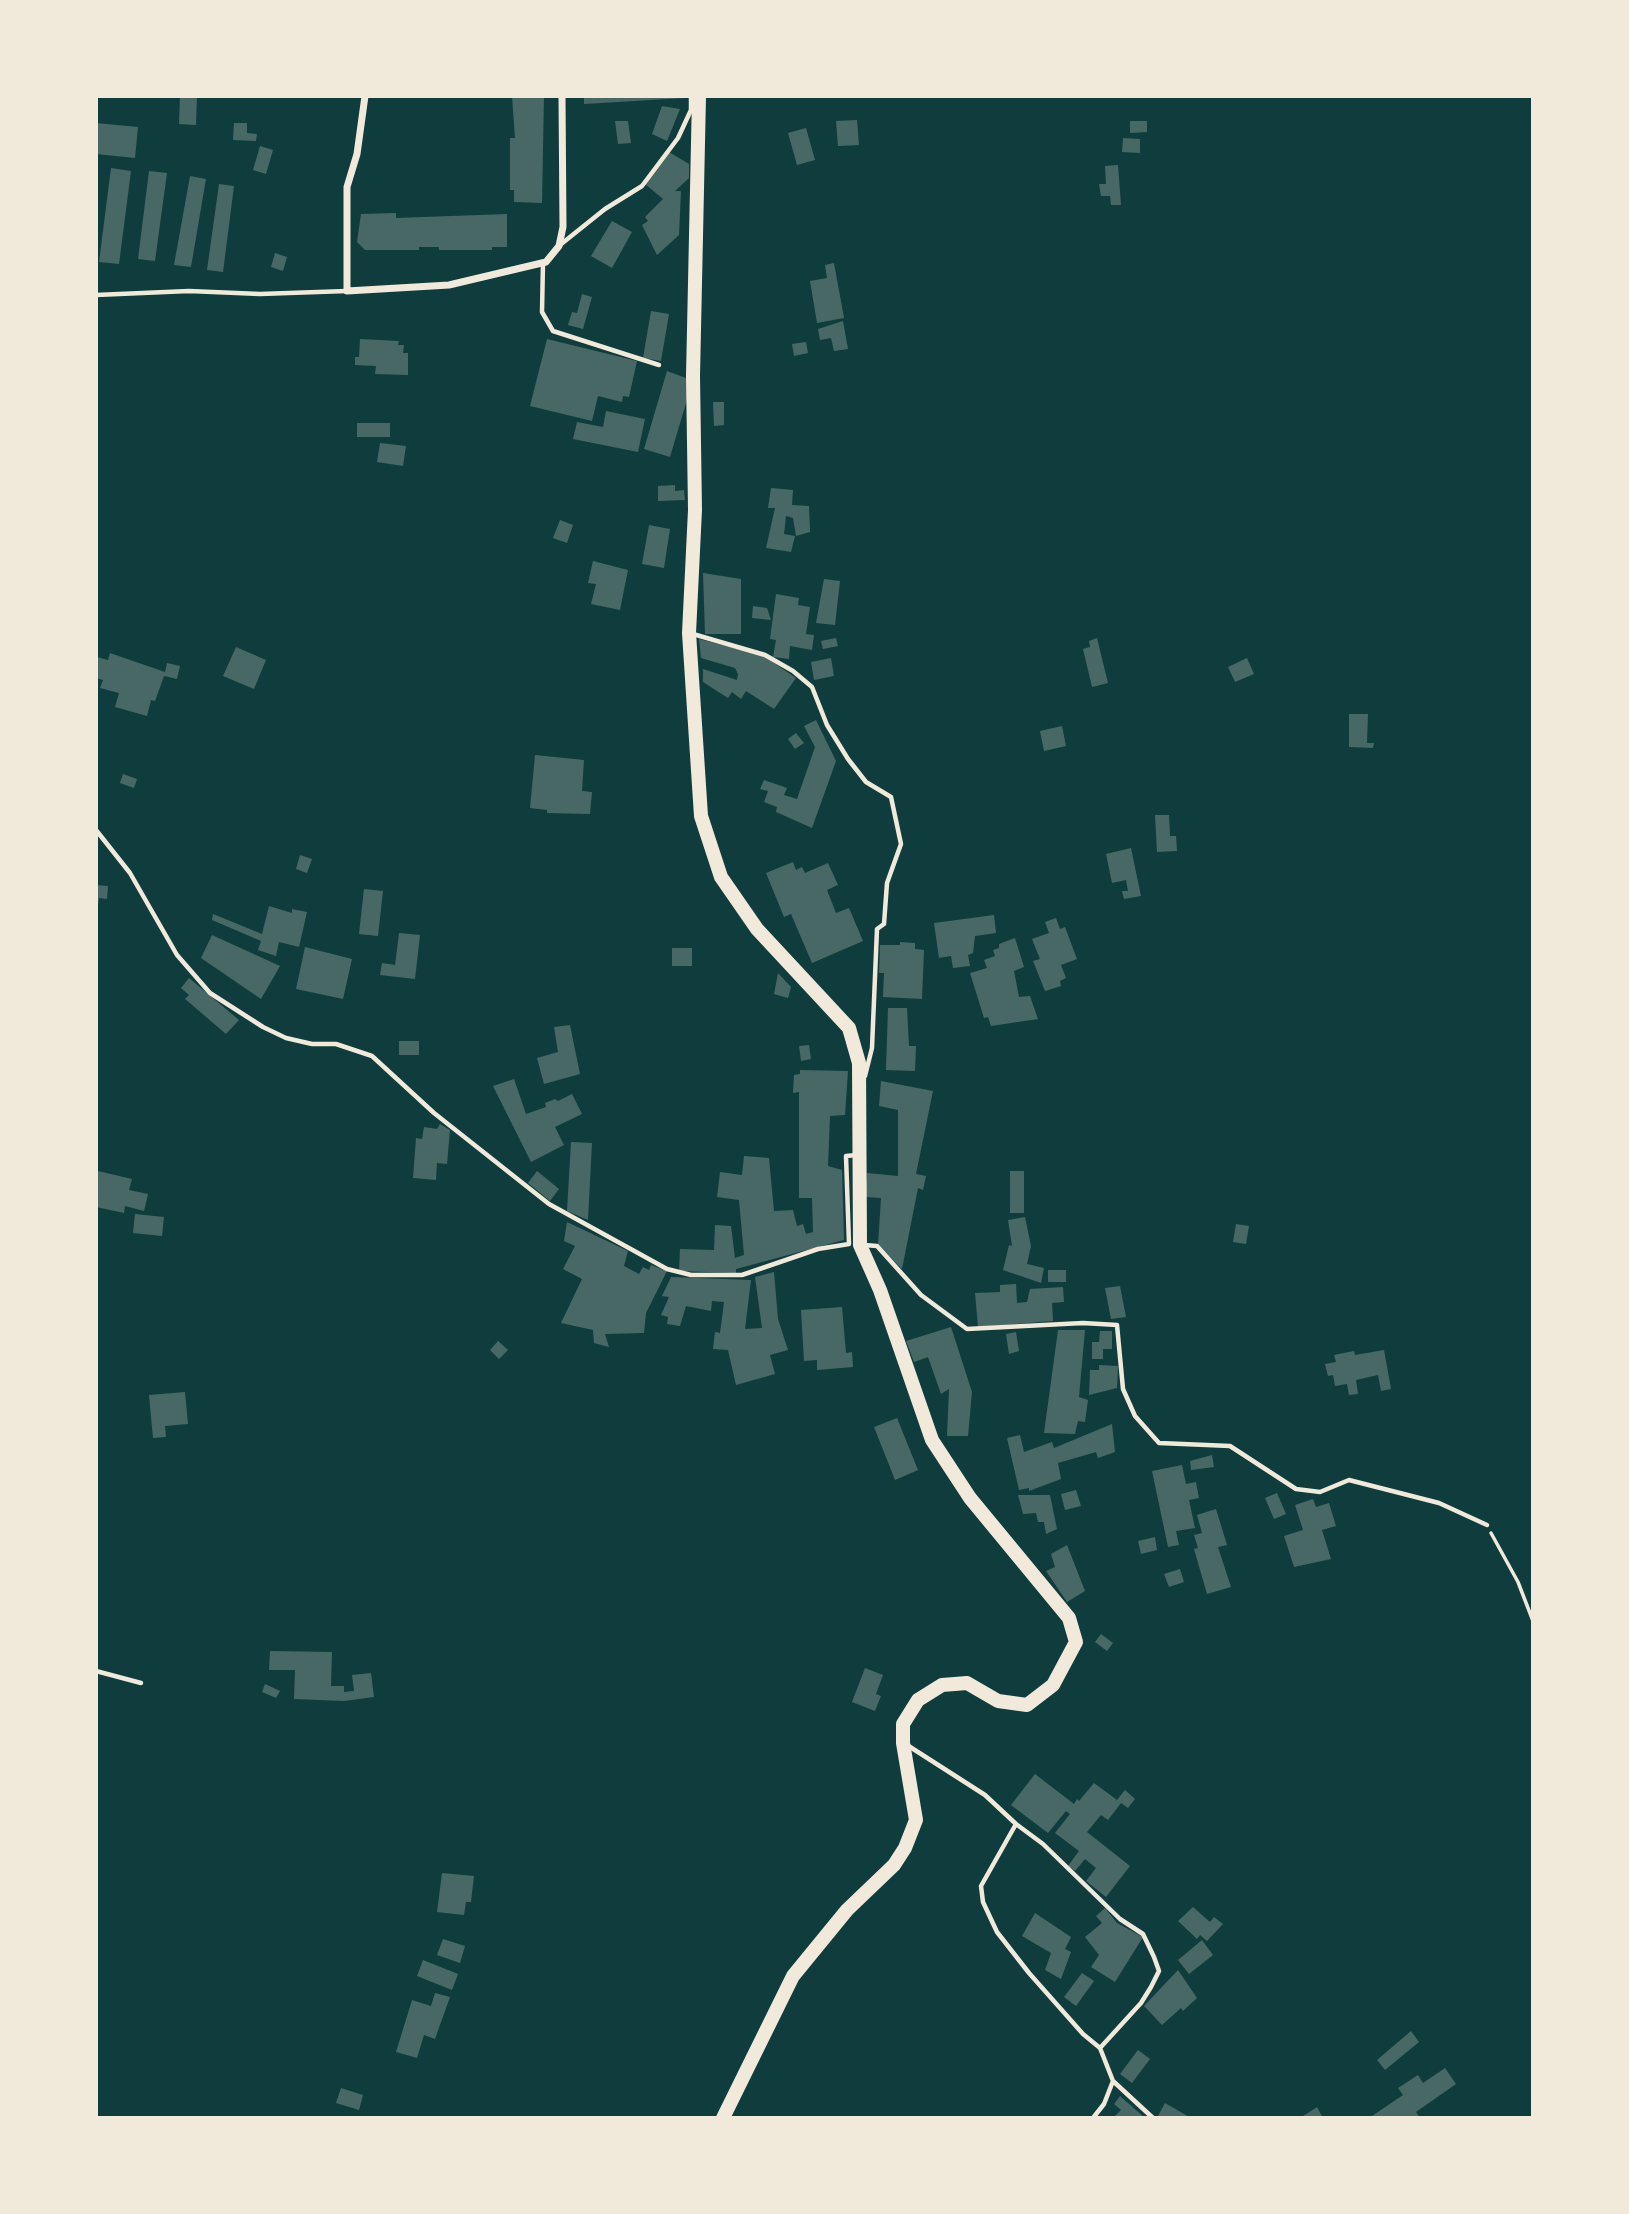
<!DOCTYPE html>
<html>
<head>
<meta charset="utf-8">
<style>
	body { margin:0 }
	#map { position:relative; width:1629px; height:2214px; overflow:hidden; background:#0f3d3e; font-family:Ubuntu,sans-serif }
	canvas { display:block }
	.frame { position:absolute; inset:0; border:98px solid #f1e9da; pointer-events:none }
</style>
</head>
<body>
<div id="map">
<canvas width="1629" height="2214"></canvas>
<div class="frame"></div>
</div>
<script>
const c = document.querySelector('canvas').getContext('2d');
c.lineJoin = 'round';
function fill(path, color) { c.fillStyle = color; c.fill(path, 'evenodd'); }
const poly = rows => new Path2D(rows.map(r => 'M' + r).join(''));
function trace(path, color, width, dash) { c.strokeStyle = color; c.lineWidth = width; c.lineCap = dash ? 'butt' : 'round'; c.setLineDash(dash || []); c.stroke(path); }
fill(poly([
	[180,96,197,96,196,125,179,124],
	[512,96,544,96,542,203,514,202,514,190,510,190,510,138,515,138],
	[584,96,685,96,685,98,584,104],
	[662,106,680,109,667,141,652,134],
	[857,120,859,145,838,146,836,121],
	[615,121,628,121,631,143,618,144],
	[1130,121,1147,121,1147,132,1130,133],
	[96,123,138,127,135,158,96,154],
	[234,123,247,123,247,133,257,134,256,141,233,140],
	[806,128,815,160,797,165,788,133],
	[1123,138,1140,139,1140,153,1122,152],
	[260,146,273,150,266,174,253,170],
	[669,152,689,164,689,178,675,191,681,191,679,235,657,255,642,225,648,221,645,217,663,199,645,184],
	[1118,165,1121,205,1111,205,1110,196,1101,196,1099,184,1106,184,1105,166],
	[111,168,131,171,119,264,99,262],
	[149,171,167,173,155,261,138,259],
	[190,176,206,179,191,267,174,265],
	[219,184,234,186,223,272,207,270],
	[396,213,396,218,507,214,507,247,492,247,492,250,439,250,439,247,419,247,419,250,365,250,357,242,361,214],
	[612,221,632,232,612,268,591,256],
	[275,253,287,257,283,271,271,267],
	[834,263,844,318,817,323,810,281,827,278,825,265],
	[582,294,592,297,583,329,568,325,572,312,577,313],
	[651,311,669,314,661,361,643,358],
	[843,321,848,349,834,351,831,338,820,340,818,329],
	[360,339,399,341,398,345,404,345,403,353,408,353,408,375,375,374,376,366,355,365,355,357,359,357],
	[547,339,637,361,629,397,623,396,622,402,598,396,592,421,530,406],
	[806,342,808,353,794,356,792,344],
	[667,371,686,378,689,393,670,457,644,449],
	[713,402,724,402,724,425,714,426],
	[606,411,645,419,638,452,573,439,577,422,603,427],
	[357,423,390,423,390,437,357,437],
	[380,443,406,446,403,466,377,462],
	[675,485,675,491,684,490,685,500,658,501,658,486],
	[771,488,793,490,792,505,809,506,810,532,796,536,793,518,786,516,784,534,795,536,791,552,766,548,775,508,768,508],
	[560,520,573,525,567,543,553,538],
	[649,525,670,529,664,568,642,564],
	[593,561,628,570,620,610,591,604,596,584,588,583],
	[703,573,741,579,741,634,705,634],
	[824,579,840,581,835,625,816,623],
	[776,594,799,598,798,605,810,607,806,634,814,635,812,650,790,646,789,659,773,657,776,640,770,639],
	[753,606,767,608,771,620,752,618],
	[836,638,838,646,823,649,821,641],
	[1097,638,1108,683,1092,687,1083,649,1090,647,1089,641],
	[699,639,764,656,796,678,774,709,746,691,741,699,732,692,728,698,703,682,703,669,737,680,738,674,735,668,701,658],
	[236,647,266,660,254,689,223,676],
	[110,653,165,672,167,663,180,666,177,679,164,676,155,701,151,700,147,716,115,707,119,693,100,688,103,680,96,678,97,657,108,660],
	[831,658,834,676,814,680,811,662],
	[1247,658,1254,674,1235,682,1228,667],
	[1349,714,1368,714,1367,743,1374,743,1373,748,1349,747],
	[816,720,836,761,812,828,776,812,777,807,764,802,768,791,760,789,764,780,787,788,784,795,797,799,815,747,804,726],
	[1062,726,1066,746,1044,751,1040,731],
	[796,733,804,743,795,749,788,739],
	[535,755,584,760,582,791,592,792,590,814,547,813,547,810,530,808],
	[123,774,137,779,134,788,120,783],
	[1155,815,1169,815,1170,836,1176,836,1177,851,1157,852],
	[1131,848,1141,896,1124,899,1122,891,1128,891,1126,880,1112,883,1106,854],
	[300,855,312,859,307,873,296,869],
	[793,862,796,870,802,867,805,873,828,863,838,885,827,890,836,913,849,908,863,941,812,963,791,914,784,917,766,873],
	[96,885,108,886,107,899,99,898,98,905],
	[364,889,383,891,378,936,359,934],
	[269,906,292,913,292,909,307,912,299,947,279,942,276,956,258,950,261,941,212,920,213,914,262,934],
	[994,915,996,933,975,936,973,953,968,955,970,966,953,968,951,956,939,958,934,923],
	[1056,918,1060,929,1065,927,1077,959,1061,965,1066,978,1060,981,1061,986,1045,991,1033,961,1040,959,1032,939,1049,933,1045,922],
	[399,933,420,935,415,979,380,975,382,963,395,965],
	[212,935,280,966,261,999,201,958],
	[1015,938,1024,967,1014,971,1019,997,1030,996,1038,1019,991,1026,988,1017,984,1018,970,973,987,968,984,960,995,956,993,950,999,948,999,944],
	[900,942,915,943,915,949,924,950,922,999,883,997,884,973,879,973,880,945,900,945],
	[305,947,352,959,343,999,296,989],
	[672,948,692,948,692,966,672,966],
	[778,973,791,987,788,998,774,994],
	[189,978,239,1020,226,1034,185,999,189,995,181,988],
	[888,1008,907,1008,909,1046,916,1046,915,1071,886,1070],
	[570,1025,580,1074,544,1084,537,1058,558,1052,554,1027],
	[399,1041,419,1041,419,1055,399,1055],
	[809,1045,811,1059,801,1061,799,1046],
	[800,1070,848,1071,845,1115,830,1116,828,1166,842,1170,844,1240,736,1269,736,1273,679,1271,680,1249,714,1250,715,1225,731,1226,735,1258,744,1255,739,1200,717,1197,720,1172,742,1175,744,1156,769,1158,774,1211,793,1210,797,1226,803,1224,806,1234,813,1232,812,1198,799,1198,799,1092,793,1093,794,1075,800,1074],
	[514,1079,526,1114,546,1107,545,1103,555,1099,558,1101,572,1094,582,1114,555,1127,564,1145,531,1162,493,1086],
	[881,1081,933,1091,916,1174,926,1176,923,1190,918,1188,902,1269,878,1245,881,1198,865,1197,867,1173,898,1176,898,1110,879,1106],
	[440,1124,450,1130,447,1164,437,1163,436,1180,413,1178,416,1138,422,1139,424,1127,437,1129],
	[571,1142,592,1143,588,1220,567,1211],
	[98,1171,132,1179,129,1190,148,1194,144,1211,125,1206,124,1213,96,1207],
	[537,1171,559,1189,550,1201,528,1183],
	[1010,1171,1024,1171,1024,1213,1010,1213],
	[135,1214,164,1217,162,1236,133,1233],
	[1025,1217,1031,1246,1027,1264,1044,1268,1041,1283,1003,1270,1009,1245,1012,1246,1008,1220],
	[567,1222,628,1251,624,1266,639,1274,643,1267,649,1270,651,1265,667,1271,646,1313,644,1333,605,1334,609,1347,594,1343,593,1330,561,1323,582,1279,563,1269,575,1246,564,1241],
	[1236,1224,1249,1226,1246,1244,1233,1242],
	[1048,1270,1066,1270,1066,1282,1048,1282],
	[774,1272,778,1319,788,1350,770,1355,775,1374,736,1385,728,1350,713,1349,715,1332,720,1333,724,1302,712,1301,711,1311,686,1306,680,1326,667,1324,668,1317,661,1315,669,1297,662,1296,671,1277,751,1280,745,1329,762,1328,755,1277],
	[1016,1284,1017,1303,1027,1302,1030,1289,1063,1287,1064,1302,1052,1303,1053,1321,978,1327,975,1293,1000,1292,1000,1285],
	[1120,1286,1126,1317,1111,1319,1105,1288],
	[842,1307,846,1353,852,1352,853,1367,817,1370,817,1360,804,1361,801,1310],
	[951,1327,972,1392,968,1436,947,1436,949,1389,941,1394,928,1357,914,1362,906,1341],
	[1058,1330,1085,1330,1079,1397,1088,1400,1085,1422,1078,1421,1075,1434,1044,1433],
	[1100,1331,1112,1331,1112,1349,1103,1349,1103,1359,1092,1359,1092,1342,1099,1342],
	[1016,1332,1019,1351,1009,1354,1006,1334],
	[498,1341,508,1350,499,1359,490,1350],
	[1384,1350,1391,1389,1381,1391,1378,1375,1356,1380,1358,1394,1349,1395,1347,1384,1335,1386,1333,1375,1328,1376,1325,1364,1336,1362,1334,1355,1354,1351,1355,1355],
	[1099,1365,1118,1366,1117,1388,1089,1395,1090,1370,1099,1370],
	[185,1392,188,1424,165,1426,166,1437,153,1438,149,1395],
	[897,1418,918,1470,895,1480,874,1427],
	[1112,1424,1115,1452,1098,1458,1096,1452,1058,1463,1061,1479,1029,1491,1029,1488,1019,1490,1007,1438,1020,1435,1024,1452,1052,1442,1054,1448],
	[1212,1455,1214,1467,1191,1470,1190,1461],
	[1182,1465,1186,1484,1196,1482,1199,1498,1189,1500,1195,1528,1176,1531,1179,1545,1168,1547,1152,1471],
	[1076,1490,1081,1506,1065,1510,1061,1494],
	[1277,1493,1286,1514,1274,1519,1265,1498],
	[1018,1495,1050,1495,1057,1529,1046,1534,1044,1522,1038,1522,1036,1513,1023,1514],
	[1313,1499,1316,1507,1329,1503,1336,1526,1322,1530,1331,1559,1294,1567,1284,1536,1303,1530,1295,1505],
	[1216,1509,1227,1545,1218,1547,1231,1587,1207,1594,1194,1549,1198,1548,1194,1535,1202,1533,1197,1515],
	[1155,1537,1157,1550,1141,1554,1138,1541],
	[1067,1545,1085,1591,1067,1602,1046,1571,1055,1567,1051,1554],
	[1180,1569,1184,1582,1169,1587,1164,1574],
	[1101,1634,1113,1643,1107,1651,1095,1642],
	[270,1651,332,1652,331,1686,344,1686,344,1692,354,1691,352,1675,371,1673,374,1697,344,1701,294,1699,295,1670,269,1670],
	[865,1668,883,1675,876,1694,881,1696,875,1711,852,1702],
	[265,1684,280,1691,276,1698,262,1692],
	[1035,1774,1074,1804,1077,1799,1079,1801,1094,1783,1117,1800,1125,1790,1135,1799,1128,1808,1121,1803,1108,1820,1101,1815,1087,1832,1130,1866,1106,1897,1086,1881,1096,1868,1085,1859,1075,1871,1068,1866,1079,1851,1055,1833,1070,1814,1066,1811,1048,1833,1011,1805],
	[442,1873,474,1876,471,1902,466,1902,464,1915,437,1912],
	[1193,1907,1210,1922,1214,1917,1223,1924,1207,1941,1200,1935,1197,1939,1178,1921],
	[1105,1908,1117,1923,1143,1937,1115,1982,1091,1967,1099,1955,1085,1937,1102,1923,1096,1916],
	[1035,1913,1071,1937,1065,1949,1071,1952,1061,1979,1045,1970,1051,1953,1022,1936],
	[443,1939,465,1946,460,1963,437,1955],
	[1202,1940,1213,1955,1189,1974,1178,1960],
	[423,1960,458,1974,452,1990,417,1976],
	[1178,1970,1197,1998,1183,2011,1181,2008,1162,2025,1144,2006],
	[1082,1973,1094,1981,1076,2006,1064,1997],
	[435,1993,450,1997,435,2039,424,2035,417,2058,396,2052,412,2000,431,2006],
	[1411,2031,1419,2042,1385,2070,1377,2060],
	[1138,2050,1150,2059,1132,2083,1120,2074],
	[1445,2068,1456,2084,1416,2112,1420,2118,1369,2118,1403,2095,1398,2088,1418,2075,1423,2083],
	[341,2088,363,2095,359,2110,336,2103],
	[1120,2096,1145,2118,1113,2118,1121,2110,1114,2104],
	[1165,2103,1191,2118,1161,2118,1158,2116],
	[1317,2107,1323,2118,1300,2118]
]), '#486865');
trace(poly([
	[1491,1533,1518,1582,1533,1621]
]), '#f1e9da', 3.5);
trace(poly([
	[560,245,605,209,642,186,678,138,691,110,691,96],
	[543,263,542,312,553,331,659,365],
	[96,295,189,291,260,294,347,291],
	[693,634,765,655,793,671,812,687,827,725,848,759,866,782,891,797,901,844,887,883,884,924,877,929,872,1048,865,1076],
	[96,830,130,873,177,955,210,993,263,1027,286,1038,312,1044,336,1044,372,1056,434,1113,549,1204,667,1269,691,1275,742,1275,818,1249,849,1244,846,1156,857,1155],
	[864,1245,877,1246,921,1295,967,1329,1083,1323,1117,1325,1123,1389,1135,1416,1159,1443,1230,1446,1296,1489,1320,1492,1349,1480,1439,1503,1487,1525],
	[96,1671,141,1683],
	[907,1745,985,1795,1016,1824,981,1886,983,1902,997,1932,1029,1973,1083,2034,1100,2048,1113,2081,1104,2104,1093,2118],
	[1016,1824,1043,1844,1120,1919,1143,1934,1154,1957,1159,1971,1151,1987,1141,2003,1100,2048],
	[1113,2081,1153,2118]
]), '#f1e9da', 4.5);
trace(poly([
	[365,96,357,154,347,187,347,291,449,285,546,262,559,246,563,227,562,96]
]), '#f1e9da', 7);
trace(poly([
	[699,96,693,376,695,510,689,633,701,816,721,877,757,929,849,1028,859,1063,860,1245,880,1290,932,1440,970,1498,1069,1618,1076,1642,1053,1685,1027,1705,998,1701,967,1683,942,1685,918,1700,903,1724,903,1743,916,1820,905,1848,894,1865,847,1910,793,1976,723,2118]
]), '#f1e9da', 14);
</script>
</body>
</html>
